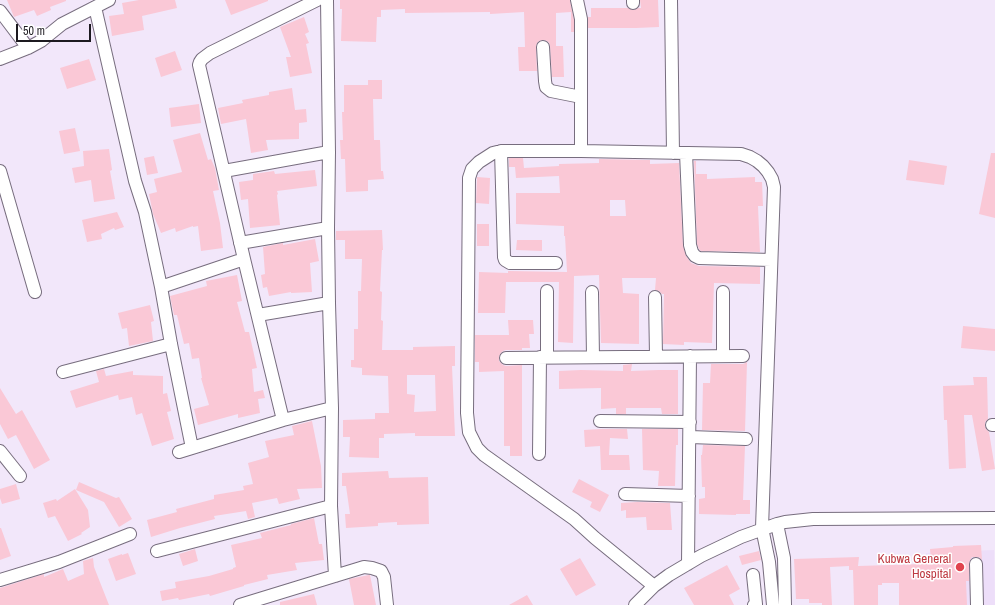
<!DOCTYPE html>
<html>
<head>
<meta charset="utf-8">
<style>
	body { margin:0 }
	#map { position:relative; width:995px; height:605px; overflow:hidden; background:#f2e7fa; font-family:"Archivo Narrow",sans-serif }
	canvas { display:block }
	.scale { position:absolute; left:16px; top:24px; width:75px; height:18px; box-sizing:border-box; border:2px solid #1d1a20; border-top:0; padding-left:5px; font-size:12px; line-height:14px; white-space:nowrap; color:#1d1a20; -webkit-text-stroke:3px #fff; paint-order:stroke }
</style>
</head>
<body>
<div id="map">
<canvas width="995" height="605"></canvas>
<div class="scale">50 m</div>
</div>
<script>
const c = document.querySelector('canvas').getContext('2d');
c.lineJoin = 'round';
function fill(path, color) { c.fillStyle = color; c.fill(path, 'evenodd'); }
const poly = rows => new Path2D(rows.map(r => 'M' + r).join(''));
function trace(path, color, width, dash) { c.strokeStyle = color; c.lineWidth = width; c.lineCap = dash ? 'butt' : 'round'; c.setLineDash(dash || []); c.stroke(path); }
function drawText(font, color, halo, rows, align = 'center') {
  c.font = font + ' "Archivo Narrow",sans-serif'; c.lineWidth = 3; c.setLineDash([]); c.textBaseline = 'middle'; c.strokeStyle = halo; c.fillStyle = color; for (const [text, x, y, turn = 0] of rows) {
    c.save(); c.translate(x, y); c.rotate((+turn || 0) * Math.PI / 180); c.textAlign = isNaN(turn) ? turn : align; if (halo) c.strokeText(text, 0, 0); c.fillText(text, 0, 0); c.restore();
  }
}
fill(poly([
	[994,550,995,605,928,605,926,553]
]), '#eddef9');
fill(poly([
	[7,0,66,0,66,1,50,7,51,10,37,16,34,10,14,17],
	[139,0,175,0,177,8,142,16,144,30,112,36,109,16,124,14,122,3],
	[225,0,268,0,268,1,231,15],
	[340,0,570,0,574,20,574,32,571,32,571,12,556,13,556,46,563,46,564,77,552,77,550,46,549,43,547,41,543,40,539,41,537,43,536,47,537,71,519,71,518,47,525,47,524,12,490,14,490,12,405,13,405,9,381,10,381,17,377,17,376,42,341,41,342,9,340,9],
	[640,0,658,0,659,27,636,28,588,28,588,17,591,17,591,8,628,8,633,10,638,8,641,8],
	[304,17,309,32,305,34,309,43,306,44,312,73,290,77,286,57,291,57,280,27],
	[175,51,182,70,161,77,155,58],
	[89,59,96,80,67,89,60,68],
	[368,80,382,80,382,99,373,99,374,140,380,140,381,171,383,171,384,179,368,180,368,191,346,192,345,159,341,159,340,140,343,140,342,112,344,112,344,85,368,85],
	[292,88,295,110,306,109,307,122,299,123,299,139,266,140,268,150,251,153,246,119,221,124,218,108,243,103,242,100,269,95,269,92],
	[199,104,201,123,171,127,169,108],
	[75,128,80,151,64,154,59,131],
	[200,133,208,160,211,159,215,168,219,190,213,191,220,223,223,248,201,251,198,226,193,227,193,226,176,232,175,228,161,233,153,214,149,194,157,192,154,179,182,172,173,140],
	[109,149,112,170,110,171,115,199,94,202,91,180,75,183,72,168,84,166,83,151],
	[991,153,995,153,995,218,979,214],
	[154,156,158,173,147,175,144,158],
	[509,158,523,158,524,168,559,166,559,164,599,163,599,159,650,160,650,164,679,163,683,245,686,256,691,263,699,266,760,267,760,284,714,283,712,343,684,342,684,345,663,344,664,294,662,294,659,291,655,290,656,278,622,278,623,293,639,294,639,344,601,343,599,275,574,276,573,343,558,342,559,282,506,282,505,313,478,313,479,272,508,273,508,271,567,272,565,236,564,236,564,226,516,224,516,193,560,193,559,176,516,178,515,167,509,167],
	[610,200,625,200,626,216,610,216],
	[909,160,947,166,944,185,906,180],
	[694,161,696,161,696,174,707,174,707,179,755,177,755,182,762,182,763,206,758,206,760,252,701,251,699,249,697,244],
	[315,170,317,186,277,191,278,194,277,195,280,225,250,228,248,199,241,200,239,182,253,180,253,174,274,171,275,174],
	[477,177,490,178,489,204,476,203],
	[117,212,124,227,115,230,114,228,101,234,102,239,87,242,82,220],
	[477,224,489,224,489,246,477,246],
	[382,230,383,250,382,250,380,291,382,292,381,320,383,321,382,350,413,350,413,347,455,346,455,366,452,366,455,436,415,436,415,433,384,434,384,438,379,438,379,458,349,457,350,437,343,437,343,420,375,419,375,413,389,413,388,376,362,375,362,368,351,367,351,360,354,360,354,329,358,329,358,291,361,291,362,259,345,259,345,240,336,240,336,231],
	[407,375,435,375,436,411,414,412,415,395,407,394],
	[315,239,319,261,310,263,312,292,291,293,291,292,269,296,267,287,263,288,261,275,265,274,263,247,283,243,283,245],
	[517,240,542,240,542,251,516,250],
	[237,275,242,301,237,302,245,332,249,332,257,368,252,369,254,392,263,390,265,398,258,399,260,413,238,418,238,414,198,425,194,409,209,405,201,378,202,378,199,358,192,359,189,343,184,344,177,315,174,315,170,296,207,286,206,281],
	[150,305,154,321,151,322,153,341,129,346,127,328,122,329,118,313],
	[508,320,533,320,534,334,529,334,530,348,522,348,522,350,506,350,503,351,500,354,499,358,499,361,503,365,506,366,522,365,522,456,510,456,510,446,504,446,504,371,479,372,479,362,475,362,475,335,509,335],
	[963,326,995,329,995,351,961,348],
	[747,362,745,431,702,430,703,383,710,383,711,364,743,364],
	[632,364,631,371,659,370,678,370,678,414,662,414,661,408,626,408,626,414,616,414,616,408,601,409,601,388,559,389,559,371,581,370,623,371,623,365],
	[104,369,106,376,133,371,133,375,163,376,163,394,167,393,171,411,167,412,174,439,152,446,142,413,136,415,132,397,119,400,118,395,76,408,70,391,99,382,96,371],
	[973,377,987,377,988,419,985,422,985,425,986,429,989,432,995,469,982,471,972,415,964,415,966,468,949,469,947,420,944,420,943,386,974,385],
	[0,388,16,414,22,410,50,460,34,469,16,435,8,439,0,424],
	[312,421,321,466,322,488,297,489,300,499,279,504,277,498,252,503,255,517,248,519,246,511,214,516,215,519,180,528,151,537,147,520,177,512,176,509,214,499,214,495,244,490,243,486,253,484,248,463,269,457,265,441,294,435,292,426],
	[601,429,627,429,628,439,610,438,609,455,629,455,630,470,601,470,600,446,585,447,584,430],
	[642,429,678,429,678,445,676,445,675,486,658,486,659,471,643,470],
	[703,445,745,446,743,500,750,500,750,514,736,514,736,515,699,514,699,499,705,498,705,487,702,487,701,455,702,455],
	[388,471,389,478,428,477,429,524,397,525,397,522,378,523,378,526,346,528,345,514,350,514,346,486,342,486,342,473],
	[579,479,609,495,600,512,590,507,592,502,572,492],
	[79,482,116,498,119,497,132,519,119,527,104,502,76,490],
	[16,484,20,499,2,504,0,498,0,489],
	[75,489,88,510,90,527,81,533,82,534,68,541,55,516,48,518,43,503,56,499,57,501],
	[637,502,670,503,672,530,647,530,646,517,626,518,626,510,621,511,621,503],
	[314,518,319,544,322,544,324,560,295,563,297,570,267,575,268,579,244,585,244,586,210,596,209,594,179,600,178,598,162,601,160,591,176,588,175,582,209,576,233,569,233,568,236,567,231,545,262,538,260,533,291,525,291,524],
	[0,528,1,528,11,556,0,560],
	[981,545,982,560,979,557,972,557,970,560,969,564,969,581,966,581,967,605,899,605,899,583,882,583,882,585,878,585,878,605,854,605,853,570,849,570,849,566,830,567,832,605,822,605,822,603,809,603,809,599,796,599,794,559,859,557,858,566,924,564,924,561,931,560,930,549,953,547,953,546],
	[195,549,198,561,183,566,179,554],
	[759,551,761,560,742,565,739,556],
	[128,553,136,574,116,581,108,559,122,554,122,555],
	[93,558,94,567,109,605,0,605,0,588,44,574,44,577,63,569,68,581,84,574,83,561],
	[580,558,596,585,576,596,560,569],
	[727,565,740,589,729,595,734,605,694,605,684,588],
	[369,575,370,575,376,605,354,605,349,579],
	[314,594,317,605,280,605,280,602],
	[527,595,533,605,509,605]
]), '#fac8d6');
const minor = poly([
	[327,0,329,152,328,228,329,303,332,408,331,506,335,576],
	[577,0,581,19,581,151],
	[671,0,673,153],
	[633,3,633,0],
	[95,7,135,181,145,212,161,287],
	[0,11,28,48],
	[543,47,545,81,546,87,551,91,581,97],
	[0,59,28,48,41,41,62,24,109,0],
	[501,151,504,257,505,260,510,263,556,263],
	[686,153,690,245,692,252,695,256,699,258,771,260],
	[0,171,35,292],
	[224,171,329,152],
	[240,243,328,228],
	[547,291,547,357],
	[592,292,593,357],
	[723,292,723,356],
	[655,297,656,356],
	[258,315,329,303],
	[506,358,743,356],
	[63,372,171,344],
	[283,420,244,259,199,65,200,62,202,59,210,53,317,0],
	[600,421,690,422],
	[992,425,995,425],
	[690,437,746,439],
	[192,448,171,344,161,287,244,259],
	[0,451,20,476],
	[179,452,283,420,332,408],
	[539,454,540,357],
	[625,494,689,496],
	[777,524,784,558,785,605],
	[157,551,331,506],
	[688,564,690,356],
	[976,564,977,605],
	[753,575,756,604,754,605],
	[0,580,59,562,130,534],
	[654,586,595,538,574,519,484,455,477,448,469,432,467,413,469,178,472,169,479,162,493,153,501,151,581,151,741,154,750,157,757,161,763,166,768,172,772,179,774,187,762,528,769,562,773,605],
	[240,605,364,567,372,568,381,571,384,577,387,605],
	[635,605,654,586,669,575,701,556,741,537,777,524,785,522,813,519,995,518]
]);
trace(minor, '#776d7e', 14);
trace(minor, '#fff', 12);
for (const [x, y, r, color] of [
	[960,567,5,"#e0444e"]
]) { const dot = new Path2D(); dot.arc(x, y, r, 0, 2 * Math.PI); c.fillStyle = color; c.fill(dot); trace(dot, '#fff', 1.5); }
drawText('13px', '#be3a42', '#fff', [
	["Kubwa General",951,560],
	["Hospital",951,575]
], 'right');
</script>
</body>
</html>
